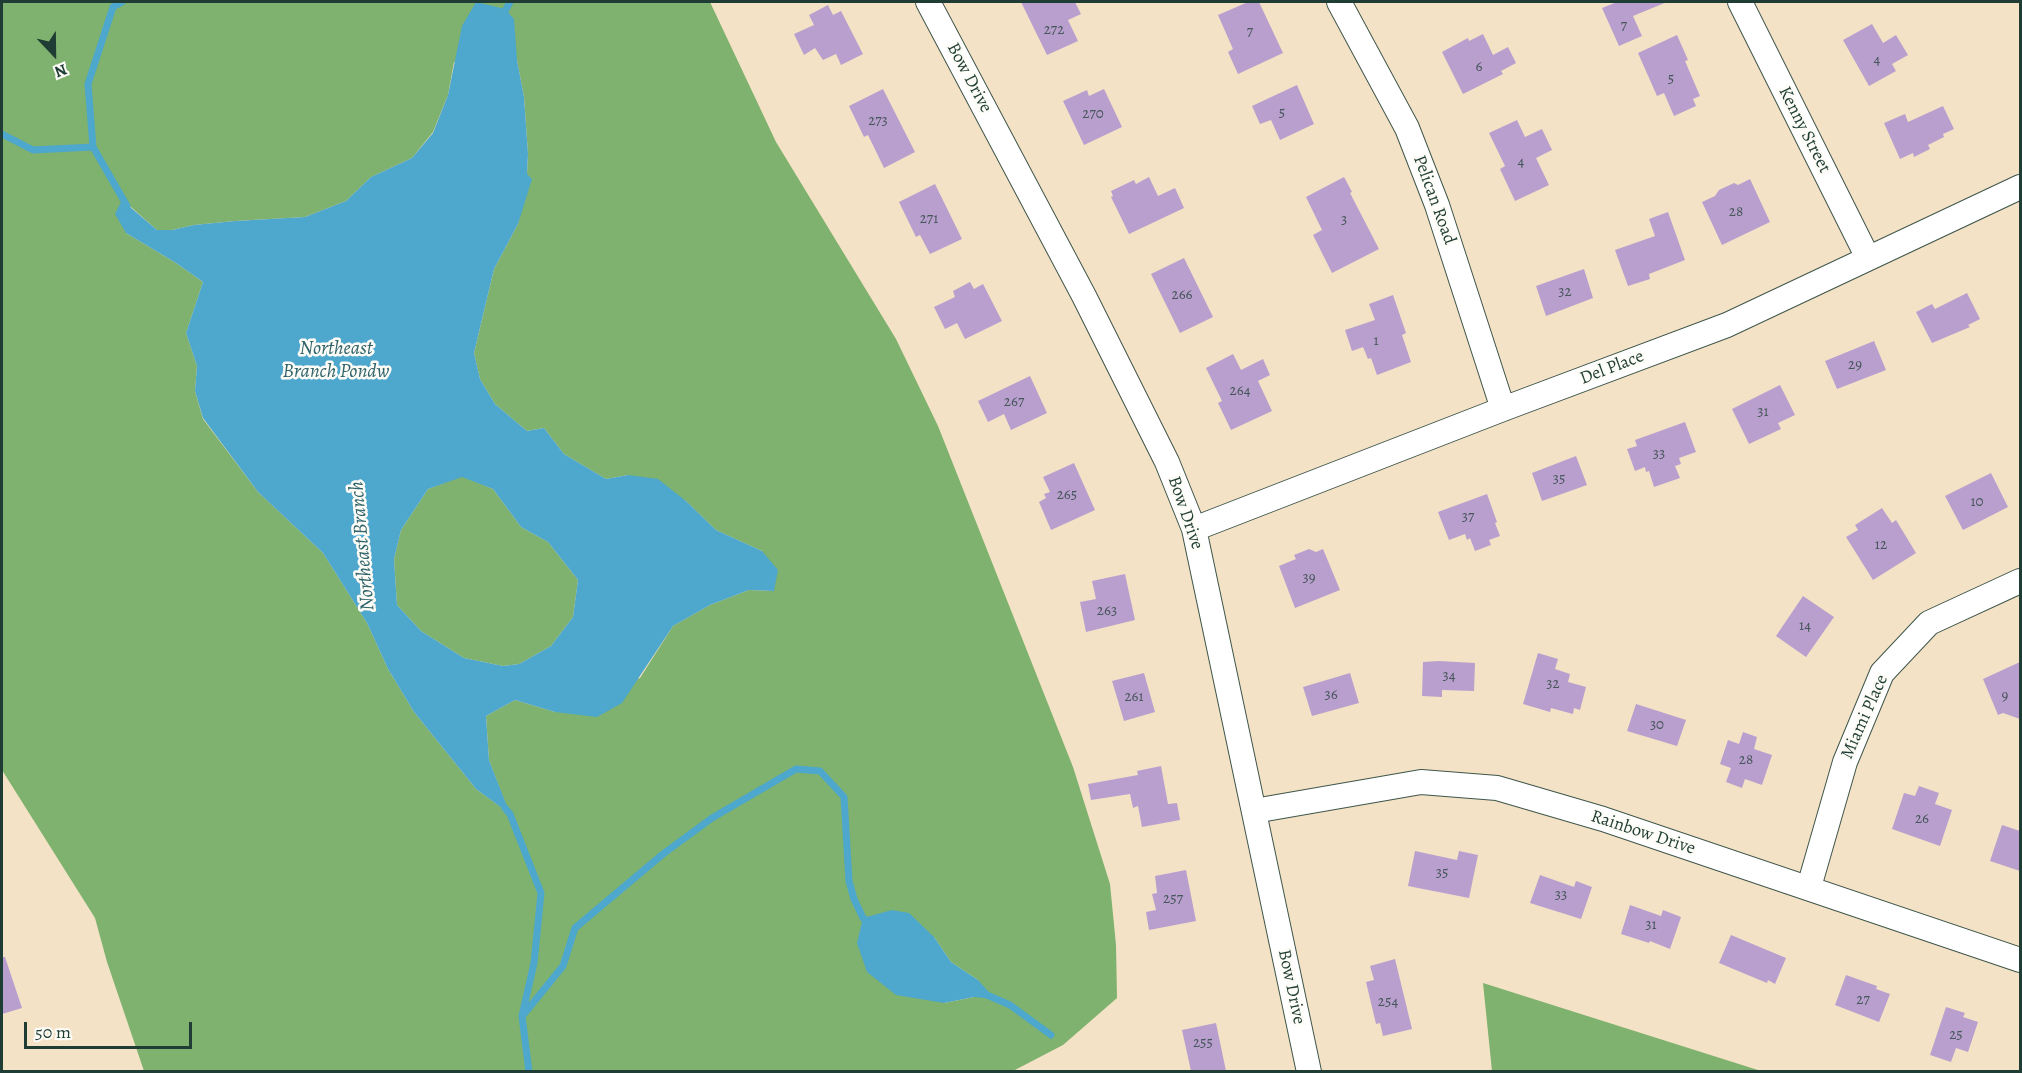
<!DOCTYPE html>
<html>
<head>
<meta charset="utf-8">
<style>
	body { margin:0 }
	#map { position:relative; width:2022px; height:1073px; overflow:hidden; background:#f3e2c6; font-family:Alegreya,serif }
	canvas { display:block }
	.frame { position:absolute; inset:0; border:3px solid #1f3d34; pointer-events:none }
	.north { position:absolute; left:24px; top:24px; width:60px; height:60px; -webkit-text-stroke:4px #fdfcf7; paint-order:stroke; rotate:158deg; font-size:16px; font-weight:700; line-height:24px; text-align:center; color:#1f3d34 }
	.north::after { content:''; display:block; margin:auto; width:21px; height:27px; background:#1f3d34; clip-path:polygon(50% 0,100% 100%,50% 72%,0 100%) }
	.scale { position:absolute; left:24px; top:1022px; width:168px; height:27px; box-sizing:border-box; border:3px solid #1f3d34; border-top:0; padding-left:8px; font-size:18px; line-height:21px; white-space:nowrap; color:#1f3d34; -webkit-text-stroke:4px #fdfcf7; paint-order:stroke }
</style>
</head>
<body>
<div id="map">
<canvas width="2022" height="1073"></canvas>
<div class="frame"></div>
<div class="north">N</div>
<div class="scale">50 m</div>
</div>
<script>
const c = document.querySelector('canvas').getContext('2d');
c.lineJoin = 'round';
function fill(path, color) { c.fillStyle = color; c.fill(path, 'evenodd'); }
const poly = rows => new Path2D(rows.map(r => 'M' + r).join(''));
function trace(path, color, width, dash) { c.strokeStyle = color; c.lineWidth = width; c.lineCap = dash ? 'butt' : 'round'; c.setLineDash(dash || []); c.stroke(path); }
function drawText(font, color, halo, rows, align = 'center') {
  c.font = font + ' Alegreya,serif'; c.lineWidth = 5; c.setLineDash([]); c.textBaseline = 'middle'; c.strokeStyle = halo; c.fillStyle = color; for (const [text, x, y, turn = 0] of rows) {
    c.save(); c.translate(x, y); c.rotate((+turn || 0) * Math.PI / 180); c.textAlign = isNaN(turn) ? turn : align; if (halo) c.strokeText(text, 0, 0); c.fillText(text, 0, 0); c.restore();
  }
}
fill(poly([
	[2,2,710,2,776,142,896,339,938,426,1073,767,1110,884,1116,945,1117,998,1063,1045,1013,1071,144,1071,107,962,95,918,2,770],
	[517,60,524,97,528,154,527,174,518,224,494,269,474,353,480,379,495,404,527,431,544,428,564,454,606,479,628,475,686,501,716,530,762,551,774,591,749,590,710,605,673,626,640,678,555,712,515,700,486,716,489,760,509,813,476,789,414,712,388,669,367,623,323,553,258,492,203,419,195,391,197,366,186,333,203,282,176,263,126,233,123,200,157,230,172,230,194,225,235,221,305,217,346,201,371,177,412,158,433,132,448,95,454,62],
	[934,937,951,962,978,980,974,997,944,1003],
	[462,476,493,489,521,527,548,542,578,580,573,617,551,646,519,664,503,666,464,658,421,631,397,605,394,559,401,530,428,489],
	[1483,983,1761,1071,1492,1071]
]), '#7fb26e');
fill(poly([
	[476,2,505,9,514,19,517,60,524,97,528,154,527,174,532,179,518,224,494,269,474,353,480,379,495,404,527,431,544,428,564,454,606,479,628,475,658,479,686,501,716,530,762,551,778,570,774,591,749,590,710,605,673,626,622,703,597,717,555,712,515,700,486,716,489,760,510,814,476,789,414,712,388,669,367,623,323,553,258,492,203,418,195,391,197,366,186,333,203,282,176,263,126,233,115,214,122,200,157,230,172,230,194,225,235,221,305,217,346,201,371,177,412,158,433,133,448,95,462,26],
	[462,477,493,489,521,527,548,542,578,580,573,617,551,646,519,664,503,666,464,658,421,631,397,605,394,559,401,530,428,489],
	[892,910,909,913,934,937,951,962,978,980,995,999,974,997,944,1003,896,995,867,972,857,943,863,918]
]), '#4ea7cc');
trace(poly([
	[122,2,113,7,88,84,93,147,127,206],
	[503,15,510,2],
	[2,134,33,150,93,147],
	[505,808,510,814,541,893,534,963,522,1016,529,1072],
	[987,995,1010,1005,1051,1035],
	[524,1014,563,966,575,928,663,854,712,818,796,769,820,771,844,797,849,881,854,899,863,918,871,923]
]), '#4ea7cc', 7);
fill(poly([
	[1021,2,1075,2,1081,14,1068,20,1078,41,1047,55],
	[1248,2,1259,2,1283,53,1238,74,1228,52,1233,49,1218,15],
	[1617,2,1667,2,1633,16,1642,36,1619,46,1602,8],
	[828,5,833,15,841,11,863,54,841,65,836,54,823,60,815,48,804,55,794,34,814,25,809,15],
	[1872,24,1883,43,1896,35,1908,55,1892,64,1896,71,1869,86,1843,40],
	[1483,34,1493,55,1508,47,1516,63,1501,71,1503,74,1463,94,1442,52,1468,38,1469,41],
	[1677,35,1688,60,1685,61,1700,96,1693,99,1696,106,1674,116,1664,93,1657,96,1638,53],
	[1297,85,1314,124,1280,140,1271,120,1260,124,1252,106],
	[883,89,915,152,884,168,868,135,864,137,849,106],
	[1104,89,1122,127,1084,145,1063,101,1087,90,1089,96],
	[1943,106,1954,129,1943,134,1944,137,1928,145,1930,149,1914,157,1913,153,1900,159,1884,123,1905,114,1908,122],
	[1517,120,1525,137,1542,129,1552,150,1536,158,1549,185,1515,201,1500,169,1505,166,1489,133],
	[1149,177,1158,196,1175,188,1184,208,1129,234,1111,197,1113,196,1111,191,1134,180,1136,184],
	[1344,177,1352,192,1350,193,1379,249,1332,273,1313,235,1322,230,1306,197],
	[1750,179,1770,222,1722,245,1702,202,1715,196,1719,190,1734,183,1738,185],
	[935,184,962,239,930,254,920,235,916,237,899,202],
	[1668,212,1685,260,1649,274,1650,279,1628,286,1615,250,1655,236,1649,219],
	[1184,258,1213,317,1180,333,1151,274],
	[1584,269,1593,298,1546,316,1536,286],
	[970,282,974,289,983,284,1002,321,965,339,957,323,945,329,934,307,955,297,953,291],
	[1967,293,1980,319,1968,325,1970,327,1932,343,1916,312,1932,304,1935,309],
	[1393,295,1406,333,1402,335,1411,362,1377,375,1371,358,1368,359,1363,347,1352,351,1345,330,1375,320,1369,304],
	[1874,341,1886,370,1837,389,1825,361],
	[1233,354,1241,370,1263,359,1270,375,1258,381,1272,411,1231,430,1218,403,1222,401,1206,368],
	[1030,376,1047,413,1011,430,1004,414,988,422,978,401],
	[1780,385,1795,415,1778,423,1781,429,1749,444,1732,409],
	[1685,422,1696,452,1679,458,1681,464,1675,466,1680,478,1654,487,1649,471,1646,472,1645,467,1635,471,1627,449,1637,446,1635,440],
	[1576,456,1587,485,1542,501,1532,473],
	[1074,463,1095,510,1051,530,1039,502,1046,498,1044,494,1050,492,1043,477],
	[1991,473,2008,507,1963,530,1945,496],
	[1487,494,1497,522,1495,523,1500,536,1489,540,1491,545,1475,551,1470,538,1467,540,1465,534,1449,540,1438,512],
	[1882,508,1892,523,1896,520,1916,553,1873,580,1846,537,1858,530,1855,525],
	[1309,549,1316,552,1323,549,1340,590,1295,608,1279,566,1296,559,1294,555],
	[1125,574,1135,620,1086,632,1080,602,1096,599,1092,581],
	[1803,596,1834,617,1806,657,1776,636],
	[1538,653,1558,659,1555,669,1570,674,1568,682,1586,687,1580,710,1574,708,1573,714,1551,708,1550,712,1523,704],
	[1439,661,1475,663,1474,691,1442,690,1442,697,1422,696,1423,662],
	[2020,662,2020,719,2003,713,1998,715,1983,679],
	[1144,673,1155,712,1124,721,1112,681],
	[1350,673,1359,703,1312,716,1303,687],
	[1636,704,1686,720,1677,746,1627,731],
	[1743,732,1757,737,1754,749,1772,755,1762,785,1745,779,1742,788,1726,782,1731,768,1720,764,1728,740,1739,744],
	[1161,766,1168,804,1177,803,1180,820,1142,827,1138,806,1133,808,1130,794,1091,800,1088,784,1138,775,1137,771],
	[1919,786,1939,793,1935,804,1952,810,1940,846,1892,829,1904,793,1915,796],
	[2002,825,2020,831,2020,871,1990,861],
	[1415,851,1457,860,1459,851,1478,855,1469,898,1408,886],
	[1186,870,1196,921,1149,930,1146,912,1156,910,1152,894,1157,893,1155,876],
	[1540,875,1574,887,1576,881,1592,887,1581,919,1530,903],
	[1630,905,1661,916,1663,910,1681,917,1670,949,1650,941,1649,943,1621,934],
	[1731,935,1786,958,1775,984,1768,980,1767,983,1719,963],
	[2,957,5,957,22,1008,2,1014],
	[1395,959,1412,1029,1383,1036,1380,1023,1376,1024,1366,982,1374,980,1370,966],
	[1846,975,1877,986,1876,989,1890,994,1879,1022,1835,1005],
	[1946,1007,1965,1013,1963,1017,1978,1022,1968,1052,1956,1048,1951,1062,1930,1055],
	[1216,1023,1226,1071,1191,1071,1182,1030]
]), '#b99fce');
const minor = poly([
	[928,2,1084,296,1167,462,1194,529,1309,1072],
	[1339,2,1407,128,1437,205,1503,409],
	[1740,2,1868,258],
	[1194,529,1503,409,1727,325,2020,187],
	[1254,811,1421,782,1497,788,1603,819,2020,960],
	[1809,887,1845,762,1882,673,1929,623,2020,581]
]);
trace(minor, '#3f564a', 26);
trace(minor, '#fff', 24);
drawText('15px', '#46565a', null, [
	["7",1624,26],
	["272",1054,30],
	["7",1250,32],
	["4",1877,60],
	["6",1479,67],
	["5",1671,79],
	["5",1282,113],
	["270",1093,114],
	["273",878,121],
	["4",1521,162],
	["28",1736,212],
	["271",929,219],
	["3",1344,220],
	["32",1565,292],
	["266",1182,295],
	["1",1376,341],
	["29",1855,365],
	["264",1240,391],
	["267",1014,402],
	["31",1763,412],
	["33",1659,454],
	["35",1559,479],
	["265",1067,495],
	["10",1977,502],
	["37",1468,517],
	["12",1881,545],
	["39",1309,578],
	["263",1107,611],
	["14",1805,626],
	["34",1449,676],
	["32",1553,684],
	["36",1331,695],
	["9",2005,696],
	["261",1134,697],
	["30",1657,725],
	["28",1746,760],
	["26",1922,819],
	["35",1442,873],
	["33",1561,895],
	["257",1173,899],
	["31",1651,925],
	["27",1863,1000],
	["254",1388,1002],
	["25",1956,1035],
	["255",1203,1043]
]);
drawText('18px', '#1f3d34', '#fdfcf7', [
	["Bow Drive",969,78,62],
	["Kenny Street",1804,130,63],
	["Pelican Road",1434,200,70],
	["Del Place",1612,368,-21],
	["Bow Drive",1185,513,71],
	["Miami Place",1865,717,-66],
	["Rainbow Drive",1643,833,18],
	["Bow Drive",1291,987,78]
]);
drawText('italic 20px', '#2f6269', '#fdfcf7', [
	["Northeast",336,349],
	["Branch Pondw",336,372],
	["Northeast Branch",363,546,-95]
]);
</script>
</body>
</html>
